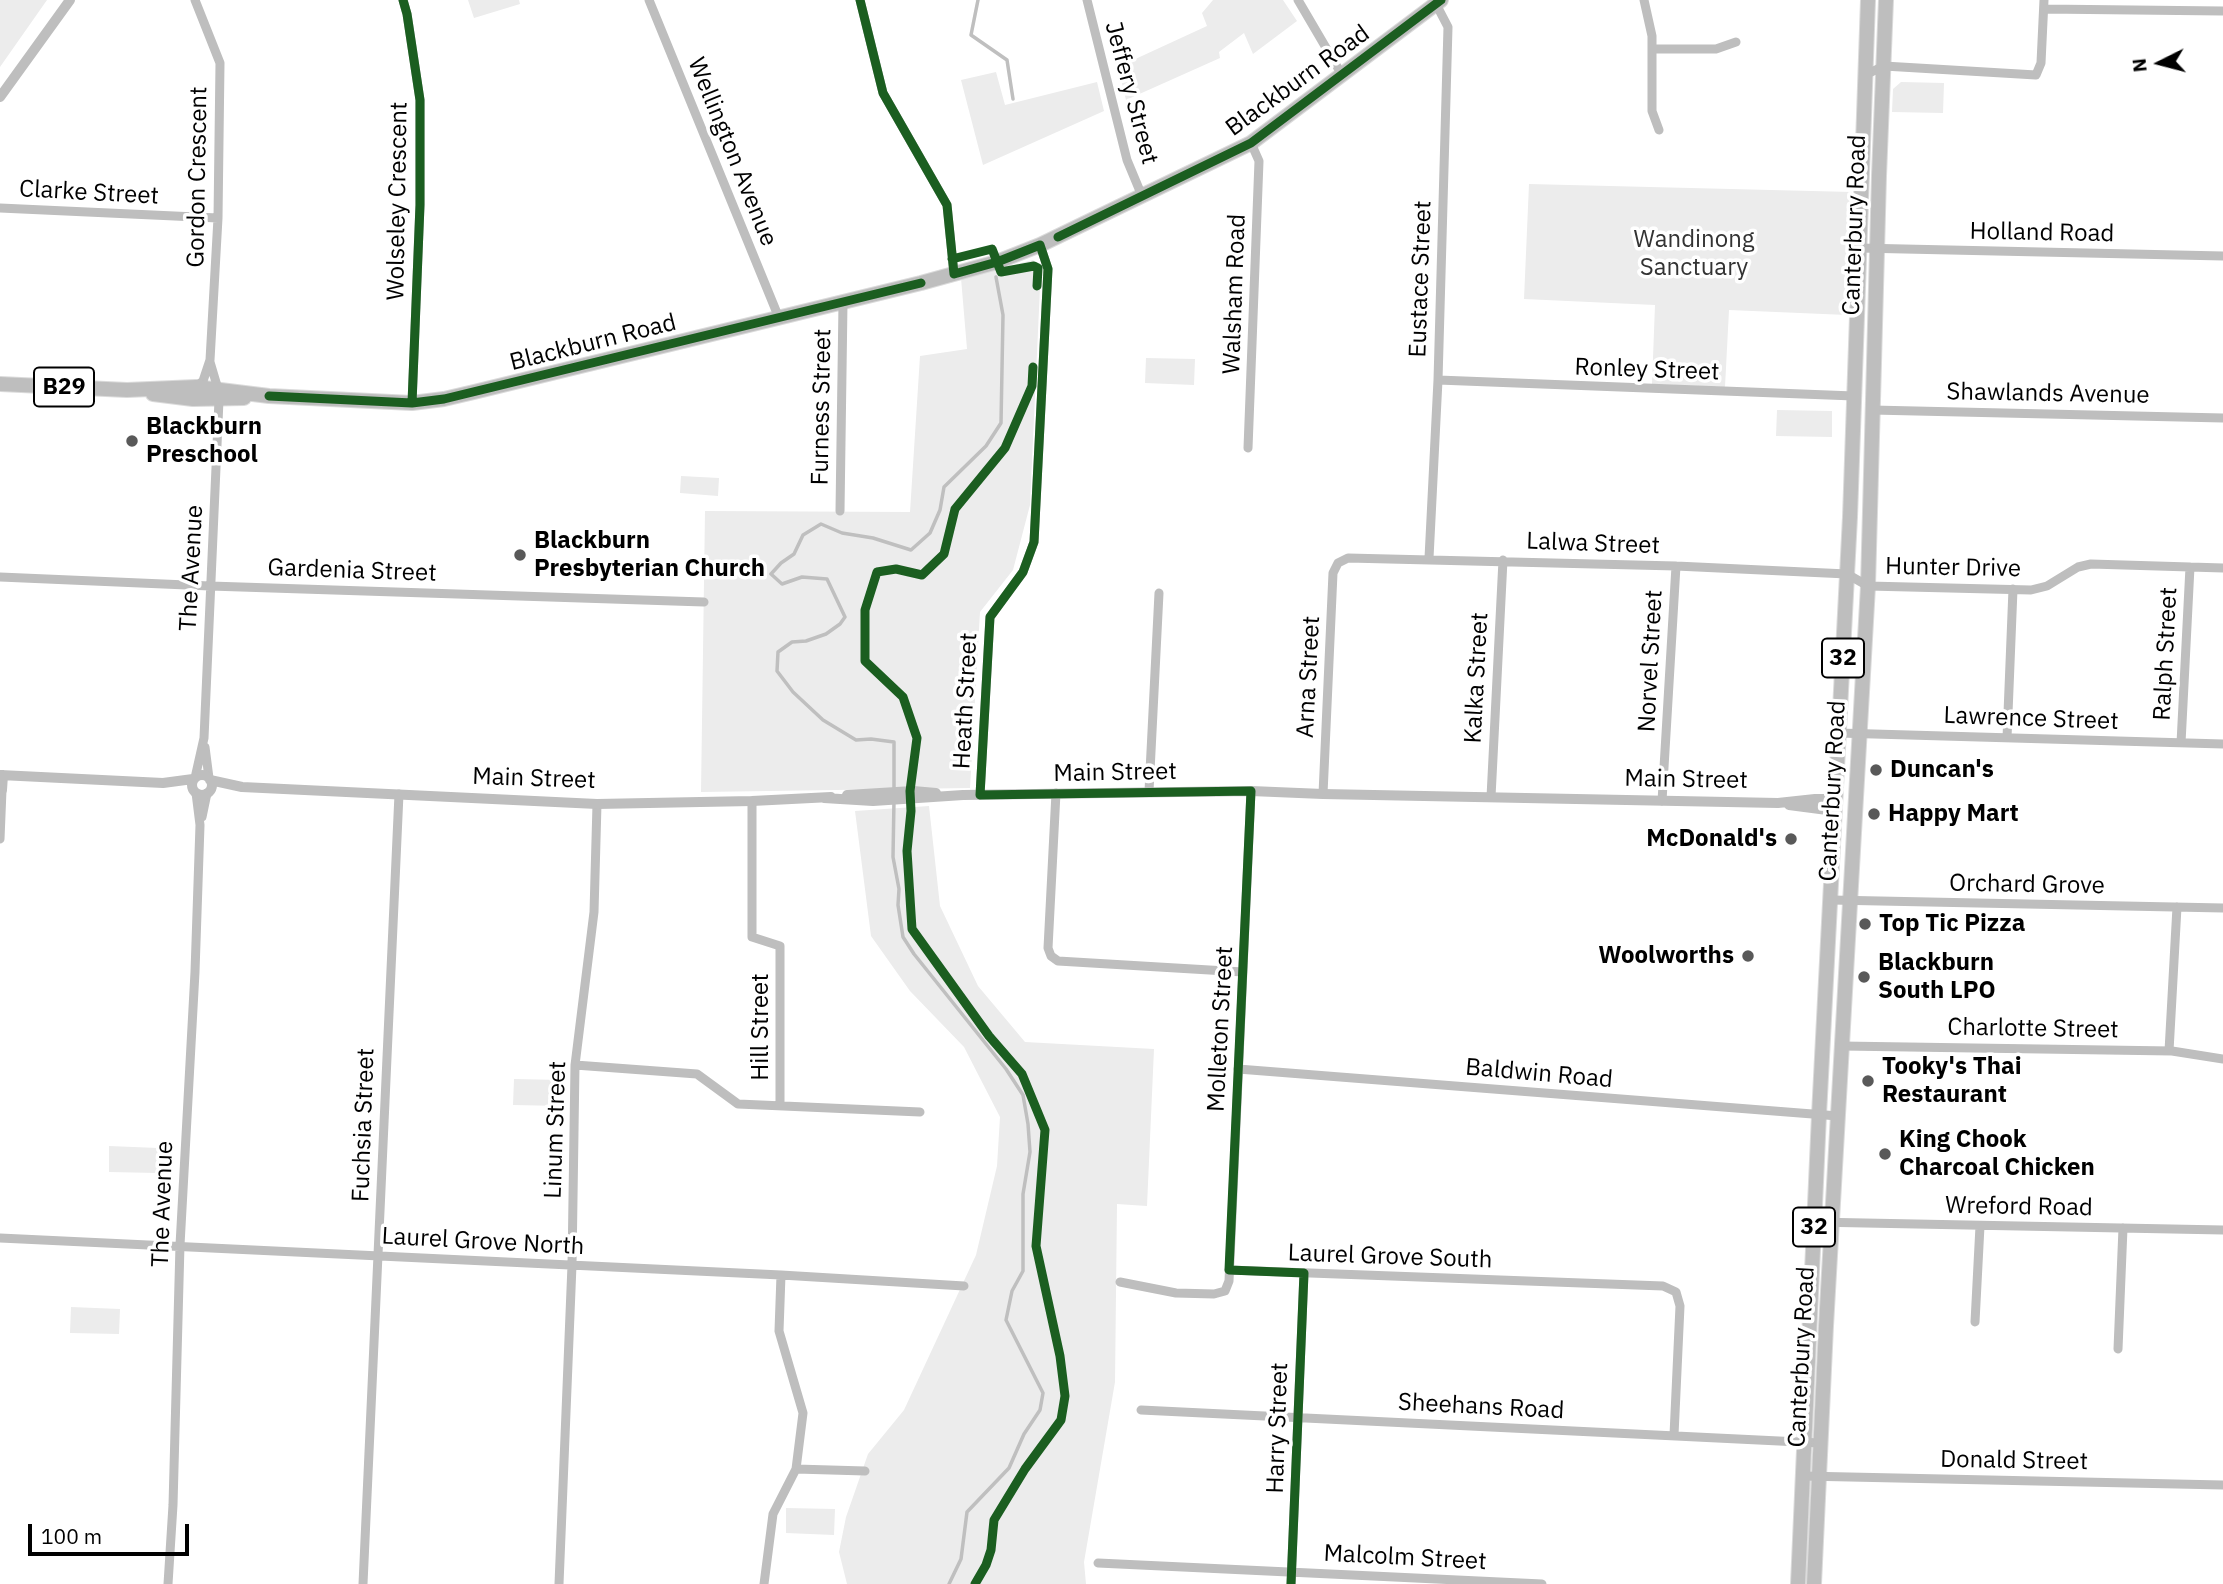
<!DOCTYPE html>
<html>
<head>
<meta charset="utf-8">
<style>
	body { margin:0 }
	#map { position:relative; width:2223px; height:1584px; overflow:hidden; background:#fff; font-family:"IBM Plex Sans",sans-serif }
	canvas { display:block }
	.north { position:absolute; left:2125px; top:28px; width:70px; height:70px; -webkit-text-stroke:5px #fff; paint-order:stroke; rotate:264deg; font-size:19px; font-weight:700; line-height:28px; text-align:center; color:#000 }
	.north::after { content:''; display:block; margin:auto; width:24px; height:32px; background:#000; clip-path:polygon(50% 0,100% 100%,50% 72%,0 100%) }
	.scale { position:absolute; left:28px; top:1524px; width:161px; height:32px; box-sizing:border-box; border:4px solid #000; border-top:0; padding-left:9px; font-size:21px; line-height:24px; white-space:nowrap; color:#000; -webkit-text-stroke:5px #fff; paint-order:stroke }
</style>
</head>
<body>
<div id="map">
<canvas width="2223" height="1584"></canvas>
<div class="north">N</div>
<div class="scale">100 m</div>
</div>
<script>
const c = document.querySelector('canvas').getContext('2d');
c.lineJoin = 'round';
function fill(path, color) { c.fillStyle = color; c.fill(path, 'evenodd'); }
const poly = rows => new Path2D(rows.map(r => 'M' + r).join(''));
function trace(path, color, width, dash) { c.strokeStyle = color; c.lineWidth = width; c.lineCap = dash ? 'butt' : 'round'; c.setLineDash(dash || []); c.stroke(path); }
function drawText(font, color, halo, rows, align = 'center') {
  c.font = font + ' "IBM Plex Sans",sans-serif'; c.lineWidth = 7; c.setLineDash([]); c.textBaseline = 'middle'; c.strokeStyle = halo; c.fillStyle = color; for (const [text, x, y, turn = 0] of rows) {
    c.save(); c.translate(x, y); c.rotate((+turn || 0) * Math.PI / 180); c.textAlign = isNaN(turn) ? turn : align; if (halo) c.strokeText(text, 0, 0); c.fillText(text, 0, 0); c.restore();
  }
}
fill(poly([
	[0,0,47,0,0,67],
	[468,0,519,0,520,4,474,18],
	[1213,0,1283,0,1297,21,1253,54,1244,33,1219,52,1220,58,1126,100,1118,67,1207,26,1202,13],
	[996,72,1005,105,1097,82,1104,111,983,165,961,80],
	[1901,82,1944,83,1943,113,1892,112,1893,89],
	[1529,184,1852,192,1847,315,1729,310,1725,387,1652,384,1655,305,1524,299],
	[1033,260,1041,266,1030,505,1013,570,980,612,970,788,701,792,705,511,910,512,920,356,967,349,961,278],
	[1146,358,1195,359,1194,385,1145,383],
	[1777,410,1832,411,1832,437,1776,436],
	[681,476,719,478,718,496,680,493],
	[929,806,940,906,978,986,1025,1042,1154,1049,1147,1206,1117,1204,1115,1382,1084,1562,1086,1584,847,1584,839,1552,846,1517,868,1454,904,1410,976,1255,997,1166,1000,1117,964,1047,910,991,871,936,855,811],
	[514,1079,562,1080,562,1106,513,1105],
	[109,1146,158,1148,157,1173,109,1172],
	[71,1307,120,1309,119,1334,70,1333],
	[786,1508,835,1509,834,1535,786,1533]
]), '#ececec');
trace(poly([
	[978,0,971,35,1007,60,1013,99],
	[894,789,894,742,871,739,856,740,823,720,793,692,777,671,778,652,792,642,806,641,826,634,840,624,845,617,827,579,802,577,782,584,771,574,781,563,794,554,803,535,821,524,842,533,873,538,911,550,930,533,940,510,944,487,986,446,1001,423,1003,315,996,277],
	[894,800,893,857,899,889,898,905,903,937,914,954,1006,1069,1023,1095,1028,1124,1030,1152,1023,1194,1023,1271,1012,1291,1006,1320,1043,1393,1040,1410,1024,1434,1009,1468,967,1512,961,1559,949,1584]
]), '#bfbfbf', 3.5);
const primary = poly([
	[0,384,127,390,196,387,269,396,412,403,444,399,474,392,921,283,997,262,1040,245,1251,143,1441,0],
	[153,394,193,399,244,398],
	[1798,1584,1819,1115,1850,517,1868,0],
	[1814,1584,1826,1326,1868,586,1879,176,1886,0]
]);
trace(primary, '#dbdbdb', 16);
trace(poly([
	[195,0,220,63,218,218,210,360,203,381,196,387],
	[403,0,407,14,420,100,420,205,412,403],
	[649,0,779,318],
	[860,0,883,93,947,205,954,274],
	[1087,0,1127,160,1142,196],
	[1298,0,1342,75],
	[1644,0,1652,36,1652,111,1659,130],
	[2044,9,2223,11],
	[1652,49,1716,49,1736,42],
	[1865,75,1884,66,2036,75,2041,63,2044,0],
	[0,208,218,218],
	[1859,248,2223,256],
	[210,362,218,389],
	[1438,380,1854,396],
	[1872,410,2223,418],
	[1248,448,1259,161,1251,143],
	[840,511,843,303],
	[1429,558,1438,380,1448,27,1436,4],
	[0,577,210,586,704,602],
	[1839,733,2223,744],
	[2007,738,2013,589],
	[2181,743,2190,567],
	[205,747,209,778],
	[195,778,204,738,219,400],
	[1149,791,1159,593],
	[1056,793,1048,948,1051,956,1058,961,1243,972],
	[1323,794,1333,573,1338,563,1348,558,1676,566,1847,574,1868,586,2031,590,2047,586,2078,567,2091,564,2223,568],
	[980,795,990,617,1023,572,1034,542,1048,269,1040,245],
	[1491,797,1503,560],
	[752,801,752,937,780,946,780,1105],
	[1662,801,1676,566],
	[202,817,207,793],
	[0,839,2,790],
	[1831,900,2223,908],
	[1842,1046,2172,1051,2223,1059],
	[2169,1051,2177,907],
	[575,1065,697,1074,738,1104,920,1112],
	[1238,1069,1838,1116],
	[1814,1222,2223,1230],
	[0,1238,781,1275,964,1286],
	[1229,1270,1663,1286,1676,1292,1680,1306,1674,1435],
	[1120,1282,1176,1293,1214,1294,1225,1291,1229,1281,1251,791],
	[1975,1322,1980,1226],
	[2118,1349,2123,1228],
	[1141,1410,1820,1443],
	[796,1469,865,1471],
	[1803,1476,2223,1485],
	[1098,1563,1542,1584],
	[168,1584,173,1505,180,1245,195,972,200,825,196,793],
	[363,1584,399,794],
	[559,1584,572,1265,575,1065,594,912,597,804],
	[764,1584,773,1514,796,1469,803,1413,779,1331,781,1275],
	[1291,1584,1304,1273]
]), '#bebebe', 9);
trace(poly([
	[0,97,70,0],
	[0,775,163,783,193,779],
	'192 785a10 10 0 1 1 20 0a10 10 0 1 1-20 0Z',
	[210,780,242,787,597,804,752,801,831,797],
	[2,790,3,775],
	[847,795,913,791,936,793],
	[824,798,873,801,963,795,1251,791,1323,794,1778,803,1815,799,1836,799],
	[1789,805,1835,811]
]), '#bebebe', 10);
trace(primary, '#bebebe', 14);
trace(poly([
	[403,0,407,14,420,100,420,205,412,403],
	[860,0,883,93,947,205,954,274,997,262,1040,245,1048,269,1034,542,1023,572,990,617,980,795,1251,791,1229,1270,1304,1273,1291,1584],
	[1058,237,1251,143,1441,0],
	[952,259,992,249,1001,272,1034,266,1038,268,1037,286],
	[269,396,412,403,444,399,921,283],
	[975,1584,986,1565,991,1550,994,1520,1025,1469,1061,1420,1065,1396,1060,1356,1036,1246,1045,1130,1022,1074,989,1036,912,929,907,851,911,811,910,791,917,738,903,697,865,661,865,610,877,572,896,569,922,575,944,554,955,509,1005,448,1032,386,1033,367]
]), '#1b5e20', 9);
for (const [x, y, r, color] of [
	[132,441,7,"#595959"],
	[520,555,7,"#595959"],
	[1876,770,7,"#595959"],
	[1874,814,7,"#595959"],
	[1791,839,7,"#595959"],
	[1865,924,7,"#595959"],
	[1748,956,7,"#595959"],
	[1864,977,7,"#595959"],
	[1868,1081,7,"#595959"],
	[1885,1154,7,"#595959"]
]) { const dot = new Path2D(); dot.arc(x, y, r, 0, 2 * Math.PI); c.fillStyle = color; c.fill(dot); trace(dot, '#fff', 2.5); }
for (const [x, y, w] of [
	[64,387,60],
	[1843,658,42],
	[1814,1227,42]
]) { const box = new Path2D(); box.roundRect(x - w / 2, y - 19.5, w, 39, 5); c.fillStyle = '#fff'; c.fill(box); trace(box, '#000', 2); }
drawText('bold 23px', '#000', null, [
	["B29",64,387],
	["32",1843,658],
	["32",1814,1227]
]);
drawText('24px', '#000', '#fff', [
	["Blackburn Road",1298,81,-36],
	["Jeffery Street",1131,93,75],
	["Wellington Avenue",732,152,68],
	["Gordon Crescent",198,177,-89],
	["Clarke Street",89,193,3],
	["Wolseley Crescent",398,201,-89],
	["Canterbury Road",1855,225,-88],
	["Holland Road",2042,233,1],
	["Eustace Street",1421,279,-88],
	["Walsham Road",1235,294,-88],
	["Blackburn Road",593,343,-14],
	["Ronley Street",1647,370,2],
	["Shawlands Avenue",2048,394,1],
	["Furness Street",822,407,-89],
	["Lalwa Street",1593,544,2],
	["The Avenue",192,568,-87],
	["Hunter Drive",1953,568,1],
	["Gardenia Street",352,571,2],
	["Ralph Street",2166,654,-87],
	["Norvel Street",1651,661,-87],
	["Arna Street",1309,677,-87],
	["Kalka Street",1477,678,-87],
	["Heath Street",966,701,-87],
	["Lawrence Street",2031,719,2],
	["Main Street",1115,773,-1],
	["Main Street",534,779,2],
	["Main Street",1686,780,1],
	["Canterbury Road",1833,791,-87],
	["Orchard Grove",2027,885,1],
	["Hill Street",761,1027,-90],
	["Molleton Street",1221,1029,-87],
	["Charlotte Street",2033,1029,1],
	["Baldwin Road",1539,1074,5],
	["Fuchsia Street",364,1125,-88],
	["Linum Street",556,1130,-88],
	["The Avenue",163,1204,-88],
	["Wreford Road",2019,1207,1],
	["Laurel Grove North",483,1242,3],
	["Laurel Grove South",1390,1257,2],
	["Canterbury Road",1802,1357,-87],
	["Sheehans Road",1481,1407,3],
	["Harry Street",1278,1428,-88],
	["Donald Street",2014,1461,1],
	["Malcolm Street",1405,1558,3]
]);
drawText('24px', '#333', '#fff', [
	["Wandinong",1694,240],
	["Sanctuary",1694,268]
]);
drawText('bold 24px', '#000', '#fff', [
	["Blackburn",146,427],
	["Preschool",146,455],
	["Blackburn",534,541],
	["Presbyterian Church",534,569],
	["Duncan's",1890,770],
	["Happy Mart",1888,814],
	["McDonald's",1777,839,"right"],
	["Top Tic Pizza",1879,924],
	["Woolworths",1734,956,"right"],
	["Blackburn",1878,963],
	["South LPO",1878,991],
	["Tooky's Thai",1882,1067],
	["Restaurant",1882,1095],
	["King Chook",1899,1140],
	["Charcoal Chicken",1899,1168]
], 'left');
</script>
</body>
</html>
